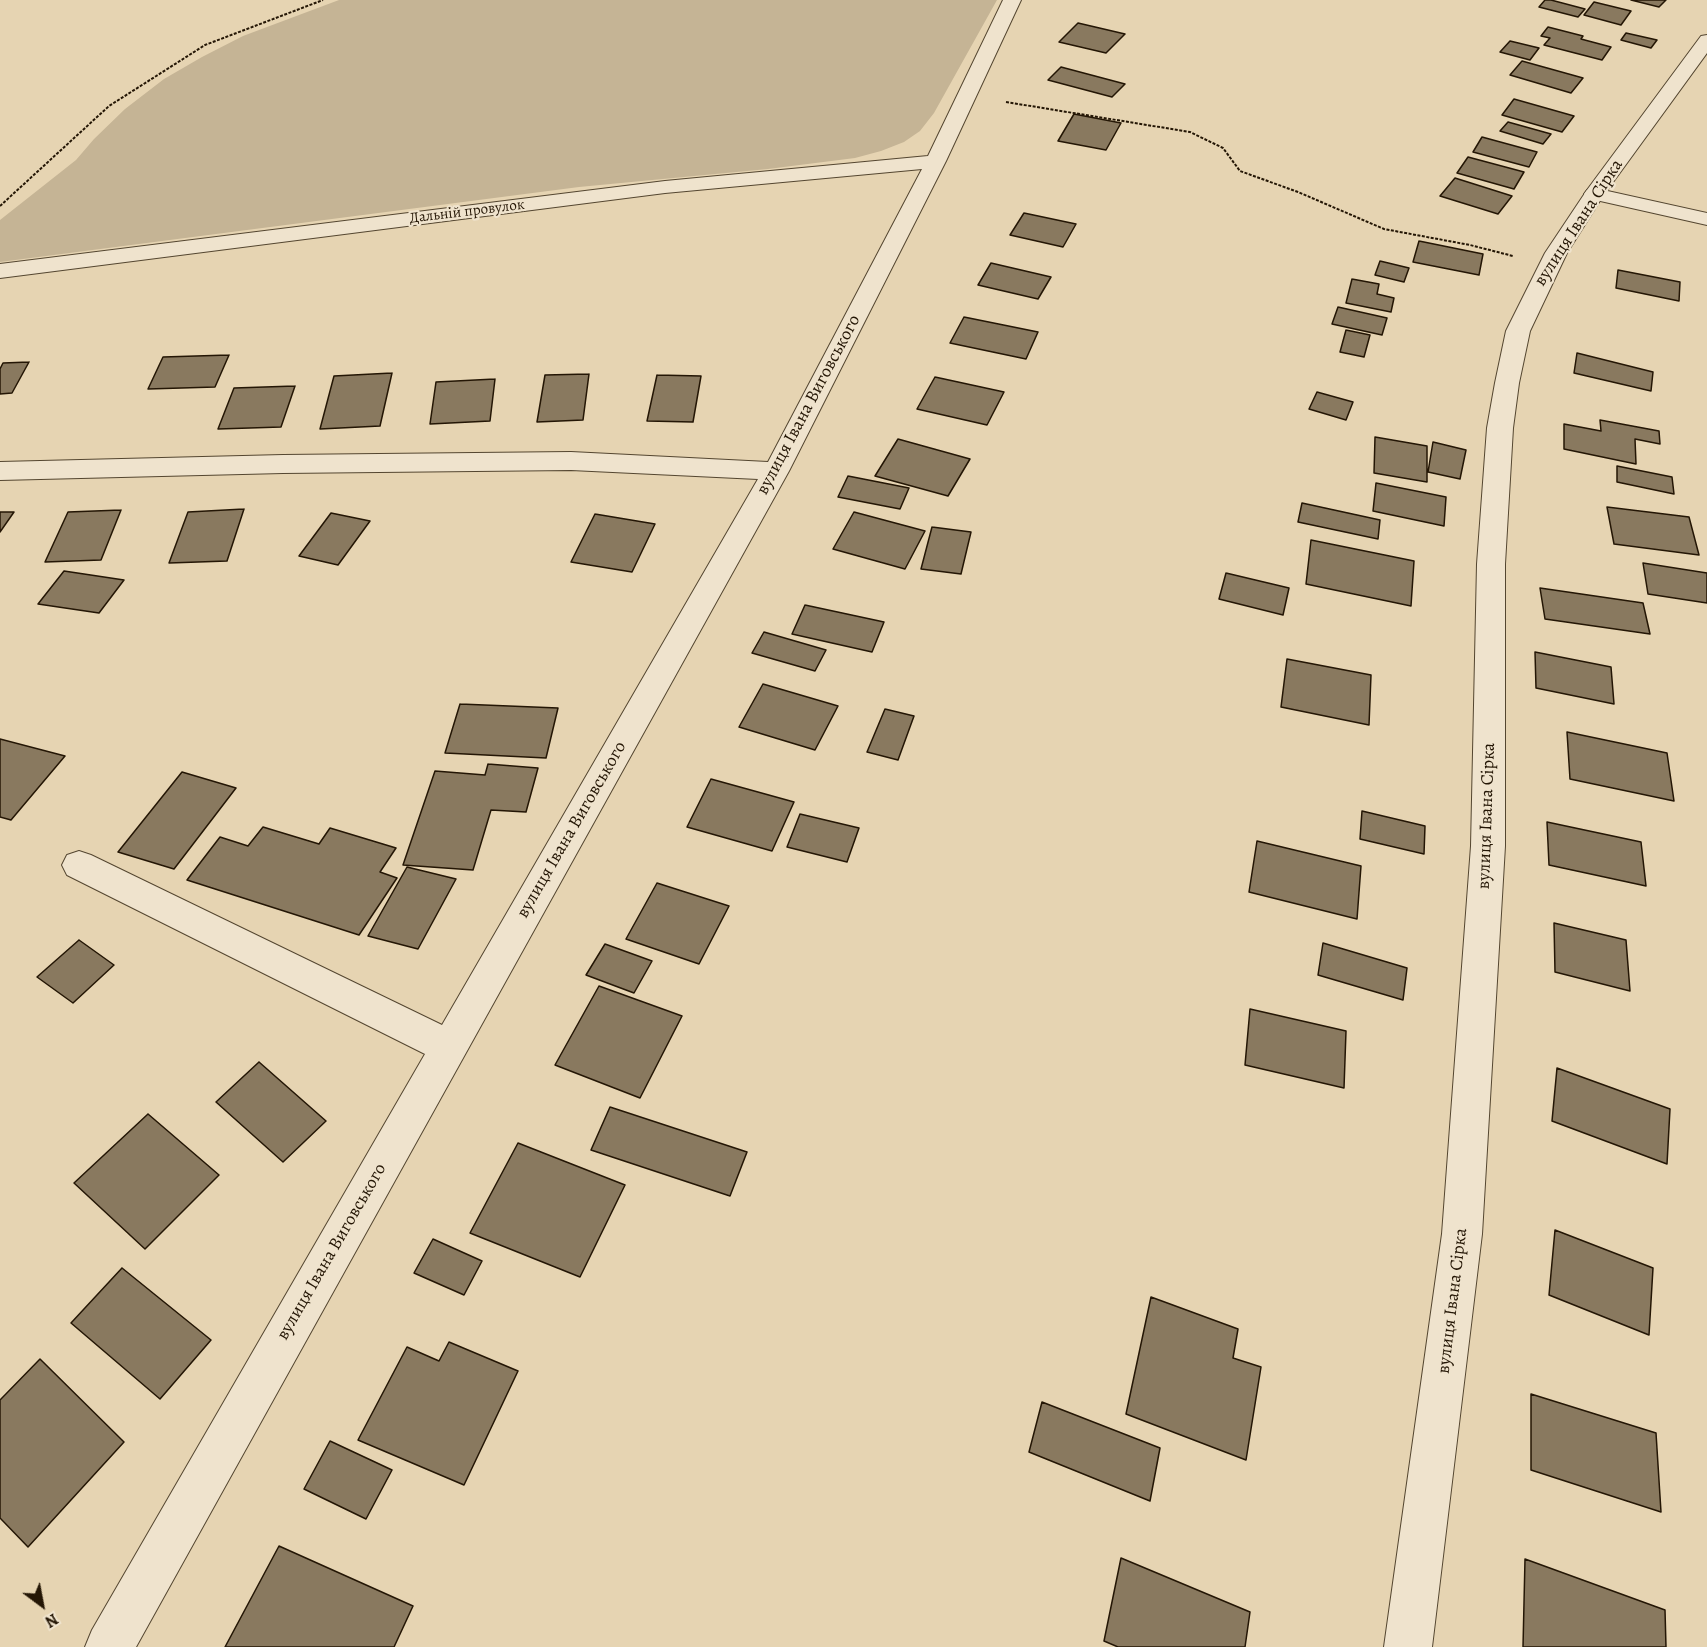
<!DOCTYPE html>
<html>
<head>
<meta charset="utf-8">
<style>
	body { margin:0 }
	#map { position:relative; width:1707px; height:1647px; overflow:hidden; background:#e6d4b2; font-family:Alegreya,serif }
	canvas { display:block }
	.north { position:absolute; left:12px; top:1575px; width:60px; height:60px; -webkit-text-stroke:4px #efe3cd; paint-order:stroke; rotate:148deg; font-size:16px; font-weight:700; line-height:24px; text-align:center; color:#241605 }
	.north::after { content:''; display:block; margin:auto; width:21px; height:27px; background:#241605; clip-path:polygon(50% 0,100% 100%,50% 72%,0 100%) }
</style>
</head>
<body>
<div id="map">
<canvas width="1707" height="1647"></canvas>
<div class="north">N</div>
</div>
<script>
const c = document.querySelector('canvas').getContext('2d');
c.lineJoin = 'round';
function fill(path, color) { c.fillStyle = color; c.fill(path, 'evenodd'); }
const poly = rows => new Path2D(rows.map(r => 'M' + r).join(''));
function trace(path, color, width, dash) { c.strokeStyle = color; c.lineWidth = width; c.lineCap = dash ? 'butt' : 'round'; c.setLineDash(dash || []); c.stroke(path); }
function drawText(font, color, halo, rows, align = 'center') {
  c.font = font + ' Alegreya,serif'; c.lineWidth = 4.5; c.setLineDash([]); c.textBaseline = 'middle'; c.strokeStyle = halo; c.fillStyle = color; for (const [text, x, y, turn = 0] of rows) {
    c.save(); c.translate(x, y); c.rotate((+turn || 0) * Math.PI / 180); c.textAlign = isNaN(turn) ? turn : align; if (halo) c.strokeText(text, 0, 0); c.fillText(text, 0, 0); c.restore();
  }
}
fill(poly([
	[339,0,997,0,934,113,920,131,904,142,881,151,855,158,768,169,579,187,0,262,0,220,76,160,94,139,125,109,164,79,202,57,243,36]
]), '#c5b495');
const building = poly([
	[1545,0,1551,0,1585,9,1578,17,1539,7,1545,0],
	[1631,0,1666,0,1659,7,1631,0],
	[1594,2,1631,11,1621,25,1584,15,1594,2],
	[1078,23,1125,34,1106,53,1059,42,1078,23],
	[1548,27,1583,36,1581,39,1611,47,1602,60,1544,45,1550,38,1541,36,1548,27],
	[1626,33,1657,40,1651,48,1621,40,1626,33],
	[1510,41,1539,48,1530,60,1500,52,1510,41],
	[1522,61,1583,78,1571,93,1510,75,1522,61],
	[1061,67,1125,84,1112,97,1048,80,1061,67],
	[1514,99,1574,116,1562,132,1502,115,1514,99],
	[1074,114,1121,123,1106,150,1058,141,1074,114],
	[1508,122,1551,134,1543,144,1500,131,1508,122],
	[1482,137,1537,152,1529,167,1473,152,1482,137],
	[1468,157,1524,172,1514,189,1457,173,1468,157],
	[1455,178,1512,196,1498,214,1440,196,1455,178],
	[1024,213,1076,224,1063,247,1010,235,1024,213],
	[1419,241,1483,254,1479,275,1413,262,1419,241],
	[1380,261,1409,268,1404,282,1375,275,1380,261],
	[991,263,1051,277,1038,299,978,285,991,263],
	[1618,270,1680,282,1679,301,1616,288,1618,270],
	[1352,279,1379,284,1377,294,1394,298,1391,312,1346,303,1352,279],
	[1338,307,1387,318,1382,335,1332,324,1338,307],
	[964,317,1038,332,1026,359,950,343,964,317],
	[1346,330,1370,335,1364,357,1340,352,1346,330],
	[1577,353,1653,372,1651,391,1574,373,1577,353],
	[229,355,215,387,148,389,163,357,229,355],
	[29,362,12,393,0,394,0,369,3,363,29,362],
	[392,373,380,426,320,429,334,376,392,373],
	[589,374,583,420,537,422,545,375,589,374],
	[657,375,701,376,693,422,647,421,657,375],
	[935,377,1004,392,987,425,917,409,935,377],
	[495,379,490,421,430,424,436,382,495,379],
	[295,386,281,427,218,429,234,388,295,386],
	[1317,392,1353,402,1346,420,1309,409,1317,392],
	[1600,420,1659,431,1660,444,1635,439,1636,464,1564,449,1564,424,1601,431,1600,420],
	[1375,437,1427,446,1427,482,1374,473,1375,437],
	[898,439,970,459,948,496,875,476,898,439],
	[1433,442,1466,450,1460,479,1428,472,1433,442],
	[1617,466,1672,477,1674,494,1617,482,1617,466],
	[848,476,909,488,900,509,838,497,848,476],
	[1376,483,1446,497,1444,526,1373,511,1376,483],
	[1302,503,1380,520,1378,539,1298,522,1302,503],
	[1607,507,1689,517,1699,555,1614,544,1607,507],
	[244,509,227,561,169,563,188,512,244,509],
	[121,510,101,560,45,562,68,512,121,510],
	[0,512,14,512,0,532,0,512],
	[854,512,925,531,905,569,833,549,854,512],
	[331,513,370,521,338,565,299,556,331,513],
	[595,514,655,524,632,572,571,562,595,514],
	[932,527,971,532,961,574,921,569,932,527],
	[1311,540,1414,561,1411,606,1306,584,1311,540],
	[1643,563,1707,573,1707,603,1648,594,1643,563],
	[64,571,124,580,99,613,38,604,64,571],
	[1226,573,1289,588,1283,615,1219,599,1226,573],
	[1540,588,1643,603,1650,634,1545,619,1540,588],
	[805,605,884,622,872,652,792,634,805,605],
	[764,632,826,650,815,671,752,653,764,632],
	[1535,652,1611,667,1614,704,1536,688,1535,652],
	[1287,659,1371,675,1369,725,1281,707,1287,659],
	[763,684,838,706,815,750,739,727,763,684],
	[460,704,558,708,546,758,445,753,460,704],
	[885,709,914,716,898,760,867,752,885,709],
	[1567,732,1667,753,1674,801,1570,779,1567,732],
	[0,739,65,756,11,820,0,817,0,739],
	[488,764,538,768,526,812,491,810,473,870,403,865,435,771,485,775,488,764],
	[182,772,236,788,174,869,118,852,182,772],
	[711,779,794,802,772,851,687,827,711,779],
	[1362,811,1425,826,1424,854,1360,839,1362,811],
	[800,814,859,828,847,862,787,847,800,814],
	[1547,822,1641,842,1646,886,1549,865,1547,822],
	[263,827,319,844,330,828,396,848,380,872,397,878,359,935,187,880,220,837,248,846,263,827],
	[1257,841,1361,866,1357,919,1249,892,1257,841],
	[407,867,456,879,418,949,368,936,407,867],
	[657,883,729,906,699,964,626,939,657,883],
	[1554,923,1626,940,1630,991,1555,972,1554,923],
	[79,940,114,965,73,1003,37,977,79,940],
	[1323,943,1407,968,1403,1000,1318,975,1323,943],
	[605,944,652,961,634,993,586,975,605,944],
	[599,986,682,1016,640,1098,555,1065,599,986],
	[1250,1009,1346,1031,1344,1088,1245,1065,1250,1009],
	[259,1062,326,1121,283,1162,216,1102,259,1062],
	[1557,1068,1670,1109,1667,1164,1552,1121,1557,1068],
	[610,1107,747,1152,730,1196,591,1150,610,1107],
	[148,1114,219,1175,145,1249,74,1183,148,1114],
	[518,1143,625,1185,580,1277,470,1233,518,1143],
	[1555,1230,1653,1268,1649,1335,1549,1295,1555,1230],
	[433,1239,482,1261,464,1295,414,1273,433,1239],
	[122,1268,211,1340,160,1399,71,1323,122,1268],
	[1151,1297,1238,1329,1233,1358,1261,1367,1246,1460,1126,1414,1151,1297],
	[449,1342,518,1371,464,1485,358,1440,407,1347,439,1361,449,1342],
	[40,1359,124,1442,28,1547,0,1518,0,1400,40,1359],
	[1531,1394,1656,1433,1661,1512,1531,1470,1531,1394],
	[1042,1402,1160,1448,1150,1501,1029,1452,1042,1402],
	[330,1441,392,1470,366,1519,304,1489,330,1441],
	[279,1546,413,1606,394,1647,225,1647,279,1546],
	[1121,1558,1250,1612,1245,1647,1118,1647,1104,1641,1121,1558],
	[1525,1559,1665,1610,1666,1647,1523,1647,1525,1559]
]);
fill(building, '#89795f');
trace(building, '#241605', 1.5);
const service = poly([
	[1594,188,1707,213,1707,225,1587,198,1584,194,1587,190,1594,188]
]);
const minor = poly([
	[1003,0,1021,0,946,161,789,471,136,1647,85,1647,92,1630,425,1054,67,875,62,865,67,855,79,851,91,855,442,1025,758,479,571,470,283,473,0,480,0,462,283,455,571,452,768,462,922,169,665,193,0,278,0,264,665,181,928,156,1003,0]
]);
const tertiary = poly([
	[1707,35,1707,53,1603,196,1567,253,1530,331,1519,383,1513,428,1505,564,1505,846,1482,1234,1432,1647,1384,1647,1442,1234,1471,846,1477,564,1487,428,1495,383,1506,331,1545,253,1587,190,1701,36,1707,35]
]);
trace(service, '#544630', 2);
trace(minor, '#544630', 2);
trace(tertiary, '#544630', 2);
trace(poly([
	[1006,102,1190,132,1223,148,1240,171,1298,192,1384,229,1470,245,1513,256],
	[0,206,109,106,205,45,323,0]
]), '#241605', 2, [3, 1.5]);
fill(service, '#efe3cd');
fill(minor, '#efe3cd');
fill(tertiary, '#efe3cd');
drawText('15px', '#241605', '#efe3cd', [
	["Дальній провулок",467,212,-7]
]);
drawText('18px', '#241605', '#efe3cd', [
	["вулиця Івана Сірка",1579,223,-57],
	["вулиця Івана Виговського",809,405,-62],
	["вулиця Івана Сірка",1487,816,-88],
	["вулиця Івана Виговського",572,830,-60],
	["вулиця Івана Виговського",332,1252,-60],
	["вулиця Івана Сірка",1453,1301,-83]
]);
</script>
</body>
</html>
